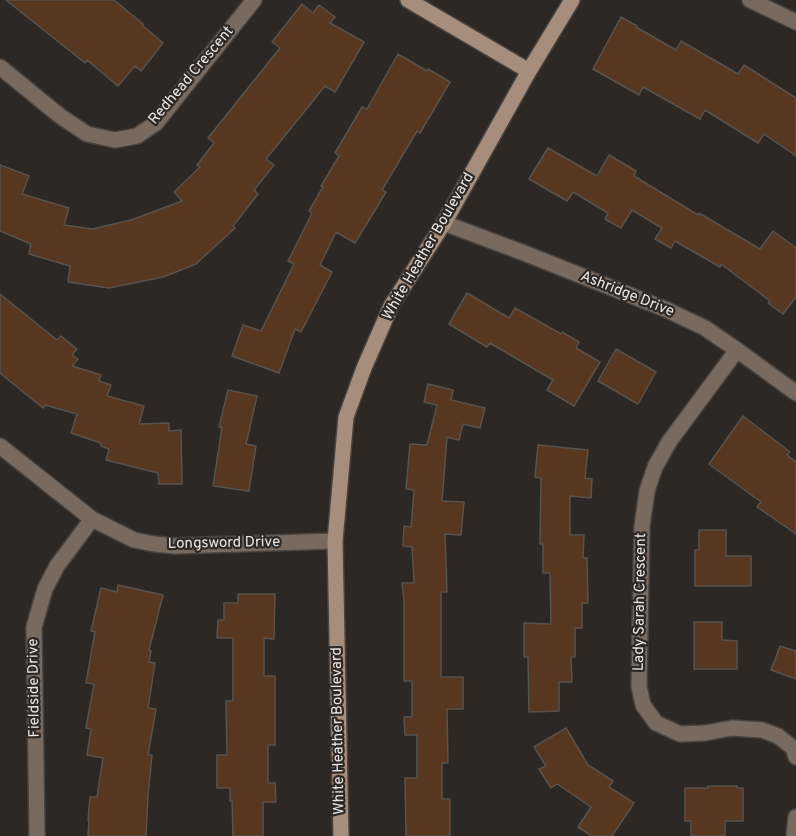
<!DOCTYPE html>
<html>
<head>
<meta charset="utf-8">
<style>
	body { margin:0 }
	canvas { display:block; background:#2e2824 }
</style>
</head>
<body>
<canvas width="796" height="836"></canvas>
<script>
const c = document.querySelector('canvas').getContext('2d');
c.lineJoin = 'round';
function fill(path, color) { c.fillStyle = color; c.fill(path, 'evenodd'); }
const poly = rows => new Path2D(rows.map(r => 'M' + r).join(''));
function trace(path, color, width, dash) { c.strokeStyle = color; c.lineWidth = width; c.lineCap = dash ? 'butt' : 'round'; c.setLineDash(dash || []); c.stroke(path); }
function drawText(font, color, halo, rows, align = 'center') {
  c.font = font + ' Overpass,sans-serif'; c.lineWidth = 4.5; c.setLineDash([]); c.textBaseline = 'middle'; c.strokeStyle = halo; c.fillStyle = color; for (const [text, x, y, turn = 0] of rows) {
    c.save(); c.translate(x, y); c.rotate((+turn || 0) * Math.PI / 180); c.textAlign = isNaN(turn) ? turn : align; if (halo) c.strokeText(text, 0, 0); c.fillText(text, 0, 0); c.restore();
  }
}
const building = poly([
	[6,0,114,0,143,24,142,25,163,43,141,71,135,66,118,86,87,60,85,63,6,0],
	[302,4,313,13,319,5,335,17,330,23,364,42,335,92,325,86,266,159,274,165,254,190,258,194,233,226,235,228,196,264,163,277,109,288,68,282,70,266,29,254,31,244,0,231,0,165,29,176,22,194,69,208,64,225,92,229,131,220,182,201,174,192,200,167,197,165,214,143,208,138,280,48,272,42,302,4],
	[621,17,637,26,636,27,676,50,681,41,738,74,744,65,796,98,796,156,764,134,758,143,705,110,700,119,643,87,639,95,593,69,621,17],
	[398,54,427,71,428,69,450,82,420,133,417,131,382,190,386,192,355,243,336,232,320,265,332,272,301,332,295,329,279,373,232,356,243,325,261,331,294,264,288,261,312,213,309,211,323,187,321,186,339,156,335,153,362,107,367,109,398,54],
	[548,148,597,176,609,155,636,171,634,176,698,215,699,213,760,249,773,231,796,248,796,297,783,314,768,303,770,301,721,264,720,267,675,241,671,248,655,239,662,228,632,210,621,228,605,219,608,213,573,192,567,201,529,179,548,148],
	[467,293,509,318,515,308,561,334,562,332,579,342,576,348,600,362,574,406,547,390,553,380,490,343,487,347,449,324,467,293],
	[0,294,57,340,61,336,77,349,72,355,78,359,72,366,101,375,99,381,111,385,107,396,144,406,139,424,169,423,169,431,181,430,182,484,159,484,158,473,106,460,109,449,101,446,101,443,71,433,77,414,45,405,43,408,0,373,0,294],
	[616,349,656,372,638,404,598,381,616,349],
	[428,384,453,390,451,400,485,408,480,428,463,424,459,440,447,437,442,501,464,502,461,535,445,534,447,592,441,592,441,677,463,677,463,709,447,709,448,763,442,763,442,799,450,799,450,836,406,836,405,778,417,778,417,735,405,735,404,717,412,717,412,681,404,681,404,602,402,583,414,583,412,547,403,546,404,526,411,527,414,490,406,489,410,444,427,445,437,405,424,402,428,384],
	[228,390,257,396,246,444,256,446,249,491,213,486,222,427,219,427,228,390],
	[743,416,790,452,787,455,796,462,796,534,757,507,761,502,709,464,743,416],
	[538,445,588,450,585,478,592,479,591,498,570,496,570,535,584,535,583,558,587,558,588,603,582,603,582,628,575,628,575,657,571,657,572,682,559,682,559,711,529,712,528,657,524,657,524,623,551,624,550,573,543,573,543,544,540,544,541,478,535,477,538,445],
	[699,530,726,530,726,556,751,556,751,586,695,586,695,550,699,550,699,530],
	[118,585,163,595,149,650,151,651,149,662,155,663,148,708,156,709,148,755,152,755,148,795,146,836,88,836,89,820,88,820,90,797,97,797,103,758,87,755,91,729,86,728,94,684,86,683,95,632,91,631,101,588,117,592,118,585],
	[238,594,275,594,274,639,264,638,264,676,275,676,275,745,268,745,268,783,275,783,276,802,263,802,263,836,233,836,232,801,230,801,230,788,217,788,217,755,227,755,226,701,233,701,233,638,217,638,218,620,224,620,224,603,238,603,238,594],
	[694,622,722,622,722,640,737,641,737,669,694,669,694,622],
	[780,646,796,651,796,679,771,670,780,646],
	[566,728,588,765,613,781,609,787,634,803,612,836,592,836,578,827,591,807,557,784,551,788,539,769,546,766,534,747,566,728],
	[708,786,737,786,737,788,743,788,743,821,725,821,725,836,691,836,691,821,685,821,685,788,708,788,708,786]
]);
fill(building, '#57371f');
trace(building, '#58524d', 1.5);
const street = poly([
	[750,0,796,22],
	[0,67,60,116,87,134,115,140,137,136,156,123,254,0],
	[444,223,524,253,665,309,705,328,737,350,796,393],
	[737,350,669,442,655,467,647,491,642,526,639,686,643,705,656,723,680,734,705,733,732,728,762,730,778,736,793,748,796,757],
	[0,446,92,519,134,540,154,544,175,546,335,541],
	[37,836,34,627,45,589,57,566,92,519],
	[794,836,796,817]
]);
const secondary = poly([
	[408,0,529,71],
	[341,836,335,541,346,417,364,368,391,306,444,223,529,71,572,0]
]);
trace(street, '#48433f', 18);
trace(secondary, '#48433f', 18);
trace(street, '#796a5f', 15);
trace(secondary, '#a78e7c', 15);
drawText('15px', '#ebe7e5', '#2e2824', [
	["Redhead Crescent",192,76,-50],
	["White Heather Boulevard",429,247,-60],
	["Ashridge Drive",627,295,22],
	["Longsword Drive",224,544,-1],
	["Lady Sarah Crescent",641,602,-89],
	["Fieldside Drive",35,688,-91],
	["White Heather Boulevard",339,731,-91]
]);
</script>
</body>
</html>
